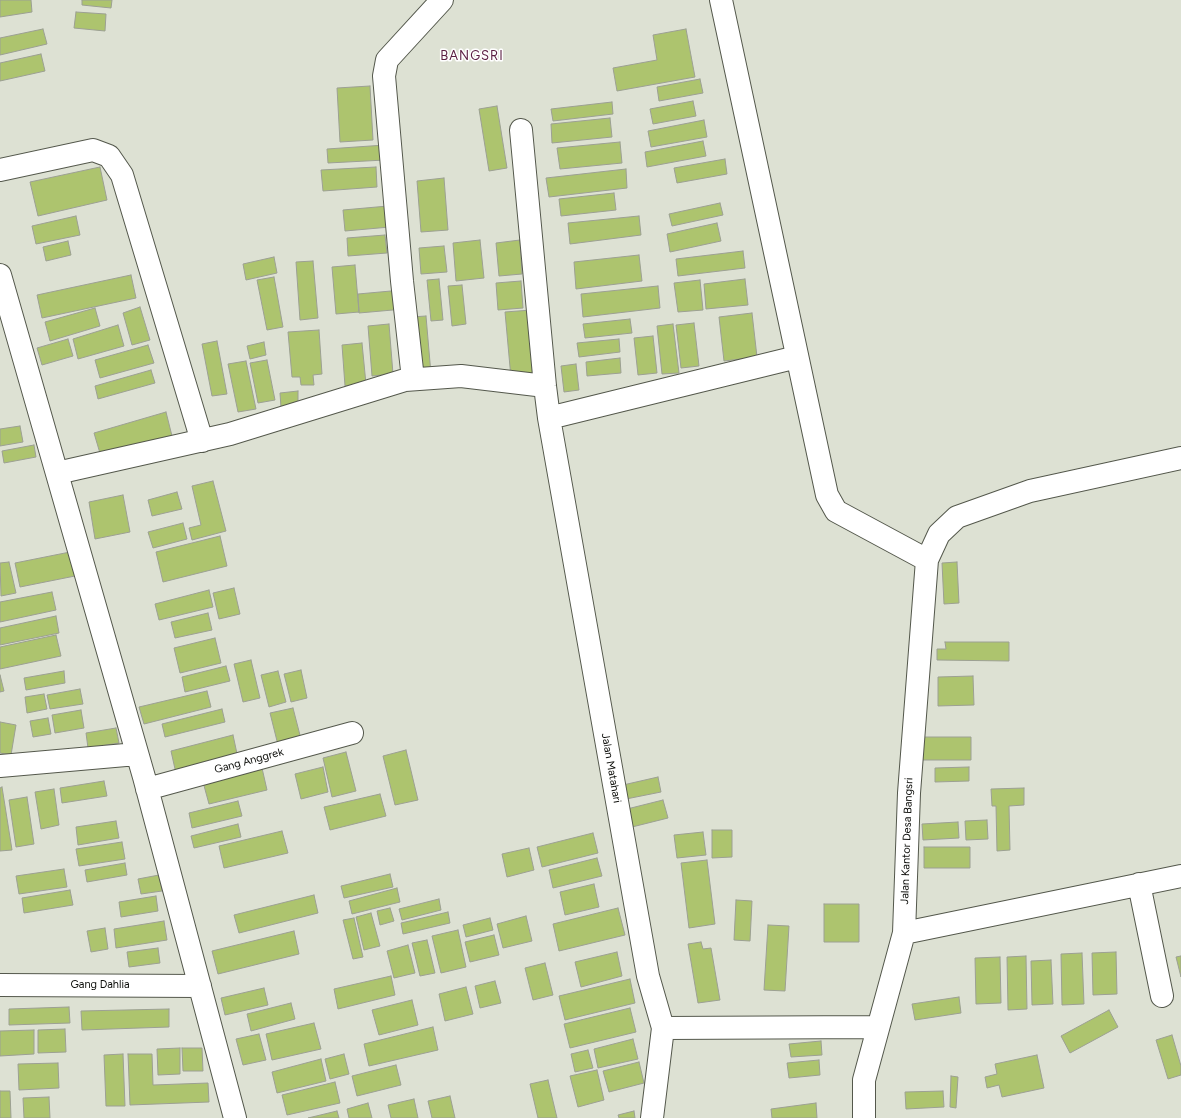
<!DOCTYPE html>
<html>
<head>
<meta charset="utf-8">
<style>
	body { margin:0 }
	canvas { display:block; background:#dde1d3 }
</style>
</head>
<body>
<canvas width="1181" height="1118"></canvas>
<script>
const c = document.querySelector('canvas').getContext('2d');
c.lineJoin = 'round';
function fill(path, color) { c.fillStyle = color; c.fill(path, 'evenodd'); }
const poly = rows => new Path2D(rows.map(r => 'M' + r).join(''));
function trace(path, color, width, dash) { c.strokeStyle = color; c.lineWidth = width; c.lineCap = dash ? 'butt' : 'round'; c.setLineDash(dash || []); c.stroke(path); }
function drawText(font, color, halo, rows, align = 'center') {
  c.font = font + ' Figtree,sans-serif'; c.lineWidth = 3; c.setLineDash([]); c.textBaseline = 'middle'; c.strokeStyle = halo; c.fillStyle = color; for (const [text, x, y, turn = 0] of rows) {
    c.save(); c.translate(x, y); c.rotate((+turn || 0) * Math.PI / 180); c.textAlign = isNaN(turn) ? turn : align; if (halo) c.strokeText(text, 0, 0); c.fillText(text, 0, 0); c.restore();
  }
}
const building = poly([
	[0,0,31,0,32,12,0,17,0,0],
	[82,0,112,0,111,8,82,5,82,0],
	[76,12,106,14,105,31,74,28,76,12],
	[43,29,47,44,0,55,0,38,43,29],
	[686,29,695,77,617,91,613,68,657,60,653,35,686,29],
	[41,54,45,71,0,81,0,63,41,54],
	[700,79,703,93,659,101,657,87,700,79],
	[370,86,373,140,340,142,337,88,370,86],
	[693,101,696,116,653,124,650,109,693,101],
	[612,102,613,114,553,121,551,109,612,102],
	[497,106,507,168,489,171,479,109,497,106],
	[610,118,612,137,552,143,551,124,610,118],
	[704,120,707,137,651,147,648,131,704,120],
	[703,141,706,156,647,167,645,152,703,141],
	[620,142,622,163,560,169,557,148,620,142],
	[385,145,385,160,328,163,327,149,385,145],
	[725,159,727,174,677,183,674,168,725,159],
	[100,167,107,200,38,216,30,182,100,167],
	[376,167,377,187,323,191,321,170,376,167],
	[626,169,627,188,549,197,546,178,626,169],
	[444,178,448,230,421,232,417,181,444,178],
	[614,193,616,210,561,216,559,199,614,193],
	[720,203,723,215,672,226,669,214,720,203],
	[388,206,390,227,345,231,343,210,388,206],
	[76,216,80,235,36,244,32,226,76,216],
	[639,216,641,235,570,244,568,223,639,216],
	[717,223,721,241,670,252,667,234,717,223],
	[385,235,387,253,348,256,347,238,385,235],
	[480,240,484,278,456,281,453,243,480,240],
	[520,240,522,274,499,276,496,243,520,240],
	[68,241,71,255,46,261,43,247,68,241],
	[444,246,447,272,421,274,419,248,444,246],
	[743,251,745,268,678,276,676,259,743,251],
	[639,255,642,281,576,289,574,262,639,255],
	[274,257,277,273,246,280,243,264,274,257],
	[313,261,318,318,300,320,296,262,313,261],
	[355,265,359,312,336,314,332,267,355,265],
	[131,275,136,298,42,318,37,295,131,275],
	[274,277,283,327,267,330,257,280,274,277],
	[439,279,443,320,431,321,427,280,439,279],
	[745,279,748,305,706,309,704,284,745,279],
	[700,280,703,310,678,312,674,283,700,280],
	[521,281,523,308,498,310,496,283,521,281],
	[462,285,466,324,452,326,448,286,462,285],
	[658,286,660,308,583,317,581,294,658,286],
	[402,290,404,309,359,313,358,294,402,290],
	[140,307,150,340,132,345,123,313,140,307],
	[95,308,100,326,50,341,45,322,95,308],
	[531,310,536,376,511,378,505,312,531,310],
	[752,313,757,357,724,361,719,317,752,313],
	[426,316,431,374,416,376,411,317,426,316],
	[630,319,632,333,585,338,583,324,630,319],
	[694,323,699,366,681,368,676,325,694,323],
	[389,324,393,374,372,376,368,326,389,324],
	[673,324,679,373,662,374,657,326,673,324],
	[118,325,124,346,78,359,73,339,118,325],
	[319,330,322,374,313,375,314,385,301,385,300,377,292,377,288,332,319,330],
	[653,336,657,373,638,375,634,338,653,336],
	[68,339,73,356,42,365,37,348,68,339],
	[619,339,620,352,579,357,577,343,619,339],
	[217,341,227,394,212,396,202,344,217,341],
	[264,342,266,355,250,359,247,346,264,342],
	[362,343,366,384,345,386,342,345,362,343],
	[148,345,154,363,100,378,95,360,148,345],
	[620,358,621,373,587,376,586,362,620,358],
	[267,360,275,400,258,403,250,363,267,360],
	[246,361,256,409,238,412,228,364,246,361],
	[576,364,579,390,564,392,561,366,576,364],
	[151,370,155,383,98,399,95,386,151,370],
	[298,391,298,406,281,408,280,393,298,391],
	[166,412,173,440,102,460,94,433,166,412],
	[20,426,23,442,0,446,0,429,20,426],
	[34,445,36,457,4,463,2,451,34,445],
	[213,481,226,531,192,540,189,528,201,525,192,486,213,481],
	[177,492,182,509,152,516,148,500,177,492],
	[123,495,130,532,95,539,89,502,123,495],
	[183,523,187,539,153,548,148,532,183,523],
	[220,536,227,566,163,582,156,552,220,536],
	[70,552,75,576,20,587,15,563,70,552],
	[9,562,16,593,1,596,0,563,9,562],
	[957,562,959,603,944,604,942,563,957,562],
	[234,588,240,614,219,619,213,593,234,588],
	[209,590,213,607,159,620,155,604,209,590],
	[52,592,56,610,0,622,0,602,52,592],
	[208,613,212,630,175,638,171,622,208,613],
	[56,616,59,633,0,645,0,628,56,616],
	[56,635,61,656,0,669,0,647,56,635],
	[215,638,221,663,180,673,174,648,215,638],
	[945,642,1009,642,1009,661,937,660,937,649,946,649,945,642],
	[251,660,260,698,243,702,234,664,251,660],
	[226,666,230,681,185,692,182,677,226,666],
	[301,670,307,698,291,702,284,674,301,670],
	[64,671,65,683,26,690,24,678,64,671],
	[278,671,286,702,269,707,261,675,278,671],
	[0,675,4,691,0,692,0,675],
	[973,676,974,705,938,706,938,677,973,676],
	[80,689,83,704,50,709,47,695,80,689],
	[207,691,211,707,144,724,139,707,207,691],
	[44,694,47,709,27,713,25,697,44,694],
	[293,708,302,743,279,749,270,713,293,708],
	[222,709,225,722,165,737,162,724,222,709],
	[81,710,84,728,55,733,52,715,81,710],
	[48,718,51,734,33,737,30,721,48,718],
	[0,722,16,725,11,755,0,753,0,722],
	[116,728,119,743,88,748,86,733,116,728],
	[233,735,239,763,177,778,171,751,233,735],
	[921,737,971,737,971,760,921,760,921,737],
	[406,750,418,800,395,805,383,756,406,750],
	[346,752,356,791,332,797,323,758,346,752],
	[323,767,328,792,301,799,295,774,323,767],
	[969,767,969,781,935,782,935,768,969,767],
	[262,768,267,790,209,804,203,782,262,768],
	[658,777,661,792,626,799,623,785,658,777],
	[104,781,107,796,62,803,60,788,104,781],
	[2,787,12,850,0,851,0,788,2,787],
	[1024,788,1024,805,1009,806,1010,850,997,851,996,806,992,806,991,789,1024,788],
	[54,789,59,825,41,829,35,792,54,789],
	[380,794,386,816,330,830,324,807,380,794],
	[27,797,34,844,16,847,9,800,27,797],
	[663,800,668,818,632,827,627,809,663,800],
	[238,801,242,816,192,828,189,813,238,801],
	[987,820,988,839,966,840,965,821,987,820],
	[116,821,119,838,78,845,76,827,116,821],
	[958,822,959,838,923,840,922,824,958,822],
	[238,824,241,837,194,848,191,836,238,824],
	[712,830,732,830,732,857,712,858,712,830],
	[282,831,288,853,224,868,219,846,282,831],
	[703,832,706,855,677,858,674,835,703,832],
	[593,833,598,853,542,867,537,847,593,833],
	[122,842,125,859,79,866,76,849,122,842],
	[924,847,970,847,970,868,924,868,924,847],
	[529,848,534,870,507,877,502,854,529,848],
	[597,858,602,876,553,888,549,870,597,858],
	[707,860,715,924,689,928,681,863,707,860],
	[125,863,127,875,87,882,85,870,125,863],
	[64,869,67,887,19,894,16,876,64,869],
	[390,874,393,887,344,898,341,886,390,874],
	[159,875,162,891,141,894,138,879,159,875],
	[594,884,599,907,565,915,560,892,594,884],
	[397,888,400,902,352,914,349,901,397,888],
	[70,890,73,905,24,913,22,898,70,890],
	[314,895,318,913,239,933,234,915,314,895],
	[156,896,158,911,121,917,119,902,156,896],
	[439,899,441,910,402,920,399,909,439,899],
	[736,900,752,901,750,941,734,940,736,900],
	[824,904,859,904,859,942,824,942,824,904],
	[390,908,394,921,380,925,377,911,390,908],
	[618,908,625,935,559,951,553,924,618,908],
	[448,912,450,923,403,934,401,923,448,912],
	[371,913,380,946,364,950,356,917,371,913],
	[526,916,532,941,503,948,497,924,526,916],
	[354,918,363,957,353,959,343,920,354,918],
	[490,918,493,930,466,937,463,925,490,918],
	[164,921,167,940,116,948,114,929,164,921],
	[768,925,789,926,785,991,764,990,768,925],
	[105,928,108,949,91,952,87,931,105,928],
	[458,930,466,967,441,973,432,936,458,930],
	[294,931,299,954,218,974,212,951,294,931],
	[494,935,499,955,470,962,465,942,494,935],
	[427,940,435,973,420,976,412,943,427,940],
	[701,942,703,949,711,948,720,1000,698,1003,688,944,701,942],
	[408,945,415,973,394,978,387,951,408,945],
	[158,948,160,963,129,967,127,952,158,948],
	[617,952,622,976,581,987,575,962,617,952],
	[1116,952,1117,994,1093,995,1092,953,1116,952],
	[1082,953,1084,1004,1062,1005,1061,954,1082,953],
	[1026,956,1027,1009,1008,1010,1007,957,1026,956],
	[1181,956,1181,977,1176,957,1181,956],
	[1000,957,1001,1003,976,1004,975,958,1000,957],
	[1051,960,1053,1004,1032,1005,1031,961,1051,960],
	[545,963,553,995,533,1000,525,968,545,963],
	[391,976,395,995,338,1009,334,989,391,976],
	[630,979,635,1003,565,1020,559,996,630,979],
	[495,981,501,1003,480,1008,475,986,495,981],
	[466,987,473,1014,445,1021,439,994,466,987],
	[264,988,268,1005,225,1015,221,998,264,988],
	[959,997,961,1013,915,1020,912,1004,959,997],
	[412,1000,418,1025,379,1035,372,1010,412,1000],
	[291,1003,295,1019,251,1031,247,1014,291,1003],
	[69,1007,70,1023,9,1025,9,1009,69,1007],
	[630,1008,636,1032,570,1048,564,1024,630,1008],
	[169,1009,169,1027,82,1030,81,1011,169,1009],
	[1109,1010,1118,1027,1070,1053,1061,1036,1109,1010],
	[314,1023,321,1049,272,1060,266,1034,314,1023],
	[433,1027,438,1050,369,1066,364,1044,433,1027],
	[65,1029,66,1052,38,1053,38,1030,65,1029],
	[34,1030,34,1054,0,1056,0,1031,34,1030],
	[259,1034,266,1060,243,1065,236,1039,259,1034],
	[1172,1035,1181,1066,1181,1075,1168,1079,1156,1040,1172,1035],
	[633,1039,638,1059,598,1068,594,1049,633,1039],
	[821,1041,822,1055,791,1057,789,1044,821,1041],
	[180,1048,180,1074,158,1075,157,1049,180,1048],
	[182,1048,202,1048,203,1071,183,1071,182,1048],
	[588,1050,593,1068,575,1072,571,1054,588,1050],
	[123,1054,125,1106,106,1106,104,1055,123,1054],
	[128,1054,152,1054,153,1085,208,1083,209,1102,130,1105,128,1054],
	[344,1054,349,1074,330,1079,325,1059,344,1054],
	[1037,1055,1044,1088,1002,1097,999,1085,987,1088,985,1077,997,1074,995,1064,1037,1055],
	[321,1059,326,1081,277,1093,272,1072,321,1059],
	[819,1060,820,1075,789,1078,787,1063,819,1060],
	[639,1062,644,1083,609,1092,603,1071,639,1062],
	[58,1063,59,1088,19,1090,18,1064,58,1063],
	[396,1065,401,1085,357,1096,352,1076,396,1065],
	[597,1070,604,1100,578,1107,570,1076,597,1070],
	[951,1076,958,1077,956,1108,950,1107,951,1076],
	[548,1080,557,1118,538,1118,530,1084,548,1080],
	[335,1082,340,1103,287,1115,282,1095,335,1082],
	[0,1091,10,1091,11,1118,0,1118,0,1091],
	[943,1091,944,1107,906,1109,905,1092,943,1091],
	[450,1096,455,1118,432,1118,428,1101,450,1096],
	[49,1097,50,1118,24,1118,23,1098,49,1097],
	[414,1099,418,1118,391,1118,388,1105,414,1099],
	[368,1103,372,1118,349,1118,347,1109,368,1103],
	[816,1103,817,1118,772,1118,771,1109,816,1103],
	[337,1111,339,1118,308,1118,337,1111],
	[634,1111,635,1118,619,1118,618,1115,634,1111]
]);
fill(building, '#adc46e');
trace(building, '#9ca093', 1);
const minor = poly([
	[721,0,827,495,836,511,927,560],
	[521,130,545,386,549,418,648,976,663,1028,652,1118],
	[0,170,93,150,109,156,122,175,202,441],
	[0,275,144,777,235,1118],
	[413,379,402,281,384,76,387,60,442,0],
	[549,418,797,357],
	[57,473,230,434,405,380,461,376,545,386],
	[0,766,137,754],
	[147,789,352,733],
	[1139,884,1162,996],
	[904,933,1181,876],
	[0,985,200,986],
	[663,1028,878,1027],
	[864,1118,864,1080,904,933,909,793,927,560,939,534,957,517,1030,491,1181,458]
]);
trace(minor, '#54584c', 24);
trace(minor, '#fff', 22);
drawText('11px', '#0c0d09', '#fff', [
	["Gang Anggrek",249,761,-15],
	["Jalan Matahari",611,768,80],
	["Jalan Kantor Desa Bangsri",907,841,-88],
	["Gang Dahlia",100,985]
]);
c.letterSpacing = '1px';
drawText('13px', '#591c40', '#fff', [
	["BANGSRI",472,56]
]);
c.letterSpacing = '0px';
</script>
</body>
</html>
